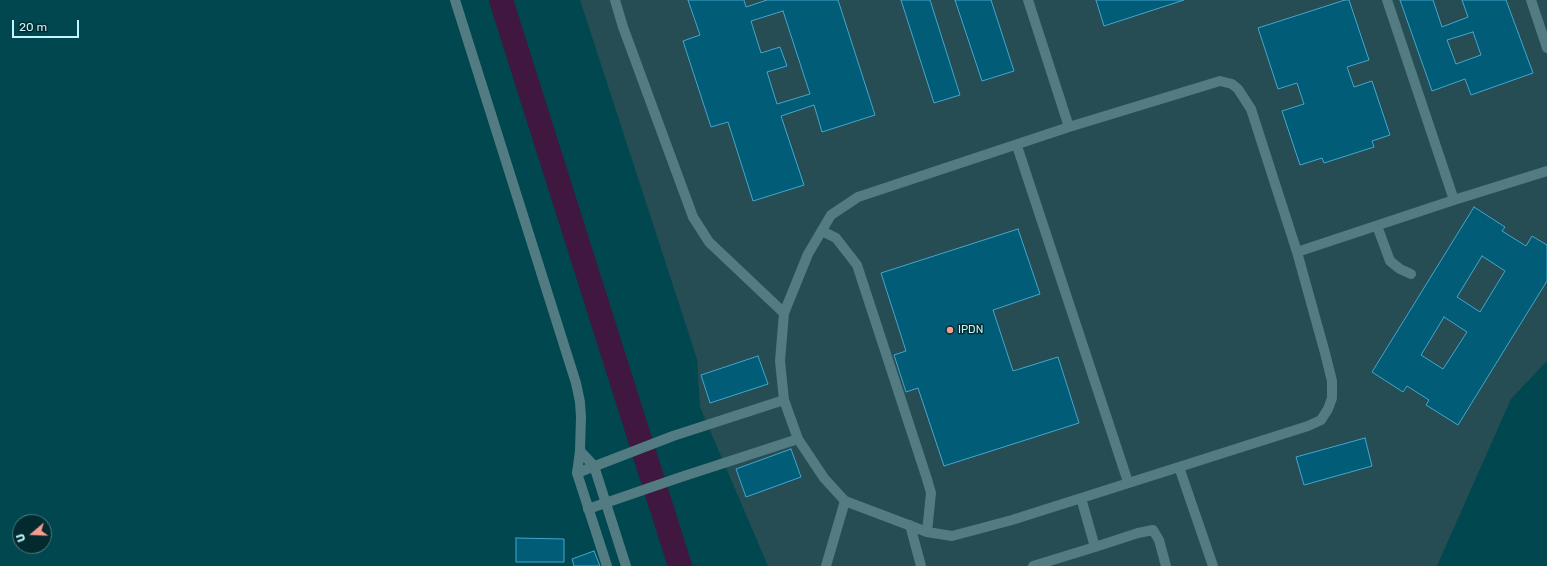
<!DOCTYPE html>
<html>
<head>
<meta charset="utf-8">
<style>
	body { margin:0 }
	#map { position:relative; width:1547px; height:566px; overflow:hidden; background:#00474f; font-family:Rubik,sans-serif }
	canvas { display:block }
	.north { position:absolute; left:12px; top:514px; width:40px; height:40px; box-sizing:border-box; background:#032a2f; border:1px solid #4f7b81; border-radius:50%; rotate:251deg; font-size:11px; font-weight:700; line-height:16px; text-align:center; color:#c2f5fc }
	.north::after { content:''; display:block; margin:auto; width:14px; height:18px; background:#f59c91; clip-path:polygon(50% 0,100% 100%,50% 72%,0 100%) }
	.scale { position:absolute; left:12px; top:20px; width:67px; height:18px; box-sizing:border-box; border:2px solid #c2f5fc; border-top:0; padding-left:5px; font-size:12px; line-height:14px; white-space:nowrap; color:#c2f5fc; -webkit-text-stroke:3px #032a2f; paint-order:stroke }
</style>
</head>
<body>
<div id="map">
<canvas width="1547" height="566"></canvas>
<div class="north">U</div>
<div class="scale">20 m</div>
</div>
<script>
const c = document.querySelector('canvas').getContext('2d');
c.lineJoin = 'round';
function fill(path, color) { c.fillStyle = color; c.fill(path, 'evenodd'); }
const poly = rows => new Path2D(rows.map(r => 'M' + r).join(''));
function trace(path, color, width, dash) { c.strokeStyle = color; c.lineWidth = width; c.lineCap = dash ? 'butt' : 'round'; c.setLineDash(dash || []); c.stroke(path); }
function drawText(font, color, halo, rows, align = 'center') {
  c.font = font + ' Rubik,sans-serif'; c.lineWidth = 3; c.setLineDash([]); c.textBaseline = 'middle'; c.strokeStyle = halo; c.fillStyle = color; for (const [text, x, y, turn = 0] of rows) {
    c.save(); c.translate(x, y); c.rotate((+turn || 0) * Math.PI / 180); c.textAlign = isNaN(turn) ? turn : align; if (halo) c.strokeText(text, 0, 0); c.fillText(text, 0, 0); c.restore();
  }
}
fill(poly([
	[580,0,1547,0,1547,361,1511,399,1437,566,768,566,700,407,697,359]
]), '#254d53');
trace(poly([
	[501,0,680,566]
]), '#3f173f', 24);
const building = poly([
	[688,0,744,0,746,7,767,0,838,0,875,115,822,132,814,105,781,116,804,185,753,201,728,122,711,127,683,41,700,35,688,0],
	[783,11,810,94,777,104,767,72,787,66,780,47,761,53,751,21,783,11],
	[901,0,930,0,960,95,934,103,901,0],
	[955,0,991,0,1014,71,982,81,955,0],
	[1096,0,1184,0,1104,26,1096,0],
	[1345,0,1349,0,1369,60,1347,67,1354,87,1372,81,1390,135,1372,141,1374,147,1324,163,1322,158,1300,165,1282,111,1304,104,1297,83,1278,89,1258,28,1345,0],
	[1400,0,1433,0,1442,27,1468,17,1462,0,1506,0,1533,73,1471,95,1465,79,1432,91,1400,0],
	[1473,32,1481,55,1456,64,1447,40,1473,32],
	[1474,207,1505,227,1502,231,1526,246,1532,236,1547,245,1547,281,1458,425,1426,405,1429,400,1407,386,1403,392,1372,372,1474,207],
	[1482,256,1505,271,1480,312,1457,297,1482,256],
	[1444,317,1467,332,1443,369,1421,355,1444,317],
	[1018,229,1040,294,993,310,1013,371,1058,357,1079,423,944,466,918,388,906,392,894,355,906,351,881,273,1018,229],
	[758,356,768,384,710,403,701,375,758,356],
	[1365,438,1372,466,1304,485,1296,457,1365,438],
	[791,449,801,477,746,497,736,469,791,449],
	[516,538,564,539,564,562,516,562,516,538],
	[594,551,600,566,574,566,572,559,594,551]
]);
fill(building, '#015c78');
trace(building, '#45a6cc', 1);
trace(poly([
	[615,0,623,27,693,217,709,242,784,313],
	[1028,0,1069,127],
	[1387,0,1454,200],
	[1531,0,1547,48],
	[1017,146,1128,482],
	[1377,226,1390,261,1400,269,1411,274],
	[822,231,836,238,857,265,927,479,931,493,927,532],
	[1297,252,1454,200,1547,171],
	[577,473,673,436,784,400],
	[845,501,927,532,952,536,1012,520,1179,467],
	[588,509,681,477,798,439],
	[910,525,921,566],
	[1095,547,1138,533,1153,530,1159,540,1166,566],
	[826,566,845,501,824,478,798,439,784,400,780,361,784,313,808,254,831,215,858,197,1069,127,1220,81,1232,84,1238,89,1251,109,1297,252,1325,353,1332,381,1332,398,1328,409,1321,420,1308,426,1179,467,1213,566],
	[1033,566,1095,547,1081,498]
]), '#527c82', 10);
trace(poly([
	[455,0,576,383,580,402,581,417,580,451,577,473,607,566],
	[580,451,594,466,626,566]
]), '#527c82', 10);
for (const [x, y, r, color] of [
	[950,330,4,"#f59c91"]
]) { const dot = new Path2D(); dot.arc(x, y, r, 0, 2 * Math.PI); c.fillStyle = color; c.fill(dot); trace(dot, '#032a2f', 1.5); }
drawText('11px', '#c2f5fc', '#032a2f', [
	["IPDN",958,330]
], 'left');
</script>
</body>
</html>
